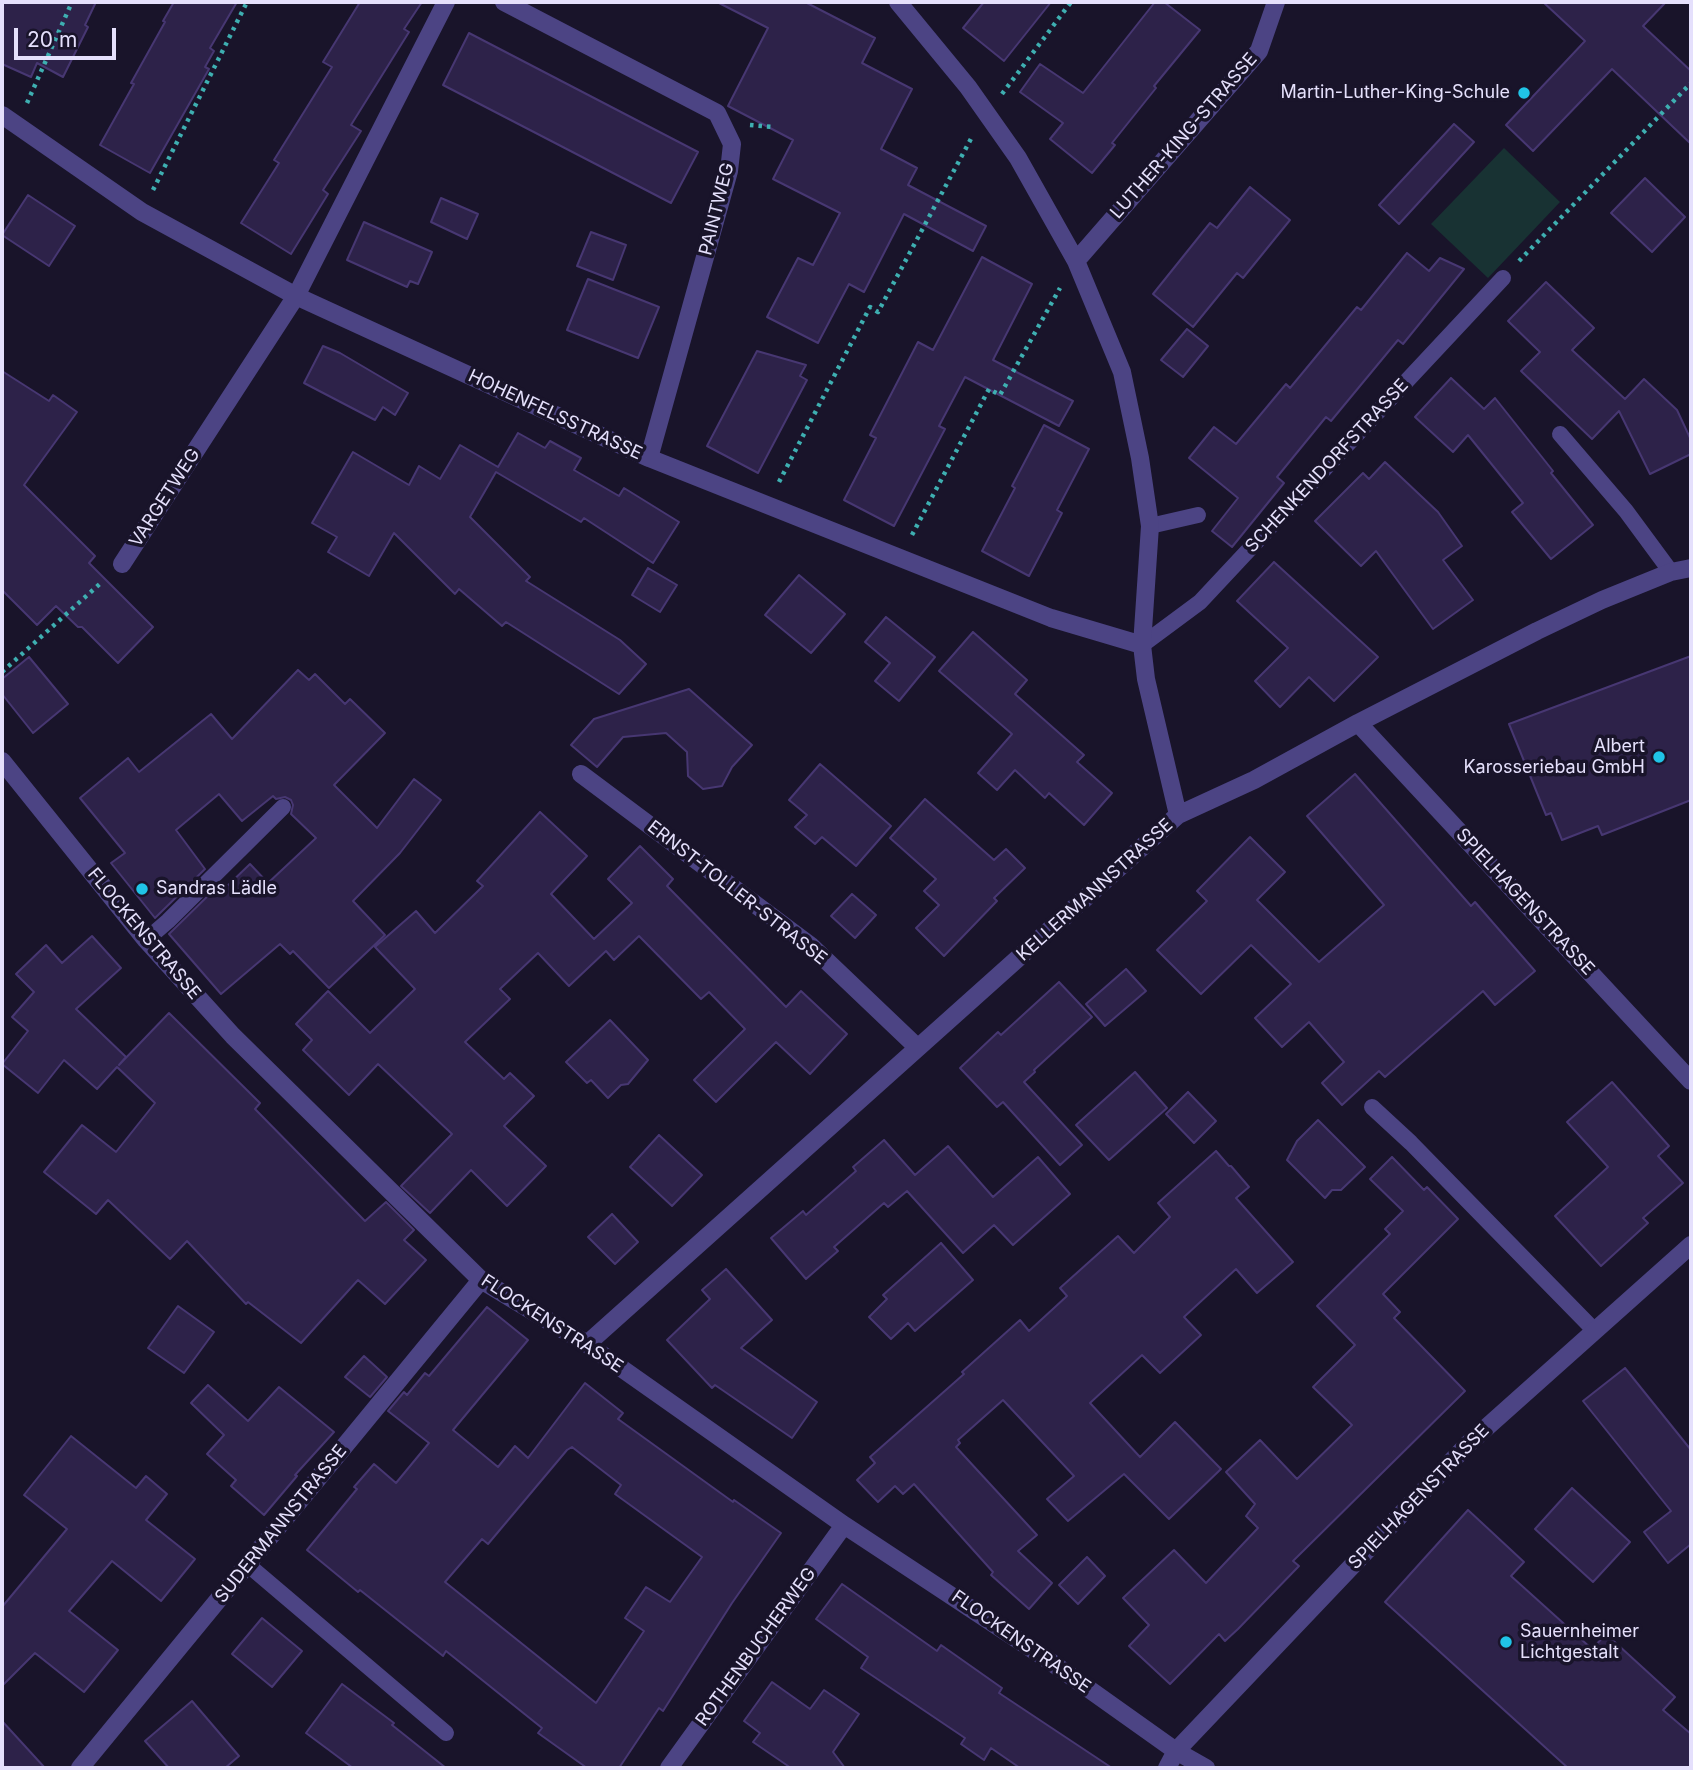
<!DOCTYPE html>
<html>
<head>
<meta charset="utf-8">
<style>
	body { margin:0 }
	#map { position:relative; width:1693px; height:1770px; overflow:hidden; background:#19142a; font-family:Inter,sans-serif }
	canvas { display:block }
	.frame { position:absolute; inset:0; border:4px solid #e5e0fc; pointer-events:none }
	.scale { position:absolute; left:14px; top:28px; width:102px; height:32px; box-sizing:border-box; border:4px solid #e5e0fc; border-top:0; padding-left:9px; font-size:21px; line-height:24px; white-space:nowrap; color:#e5e0fc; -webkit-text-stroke:5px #19142a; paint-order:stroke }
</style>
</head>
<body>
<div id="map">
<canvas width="1693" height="1770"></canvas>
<div class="frame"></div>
<div class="scale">20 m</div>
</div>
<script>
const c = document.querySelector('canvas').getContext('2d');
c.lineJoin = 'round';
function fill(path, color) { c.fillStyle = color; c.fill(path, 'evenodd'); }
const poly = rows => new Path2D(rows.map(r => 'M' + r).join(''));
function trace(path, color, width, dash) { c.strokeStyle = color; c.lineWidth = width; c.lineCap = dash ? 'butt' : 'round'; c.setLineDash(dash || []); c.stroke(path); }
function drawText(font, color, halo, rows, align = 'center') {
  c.font = font + ' Inter,sans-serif'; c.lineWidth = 7; c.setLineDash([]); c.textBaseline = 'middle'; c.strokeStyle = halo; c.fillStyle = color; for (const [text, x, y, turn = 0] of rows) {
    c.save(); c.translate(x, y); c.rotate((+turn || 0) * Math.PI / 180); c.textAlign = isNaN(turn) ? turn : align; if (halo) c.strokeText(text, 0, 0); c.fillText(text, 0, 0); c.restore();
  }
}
fill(poly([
	[1504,148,1560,202,1488,278,1431,224]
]), '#183233');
const building = poly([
	[2,2,96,2,85,25,88,27,63,77,37,63,31,77,2,64,2,2],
	[174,2,237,2,210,48,214,51,205,67,209,69,150,173,100,145,134,84,131,83,165,22,163,21,174,2],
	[360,2,422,2,404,29,409,32,351,125,361,131,323,190,328,194,291,254,241,223,279,163,274,160,332,67,323,62,360,2],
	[717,2,805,2,875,38,862,63,912,89,881,149,917,168,908,185,986,226,973,251,904,214,864,292,849,284,818,343,767,317,798,258,813,265,840,213,773,179,793,140,728,106,768,28,717,2],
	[984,2,1051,2,1004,61,963,28,984,2],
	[1155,2,1164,2,1200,30,1154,86,1156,88,1112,143,1115,145,1092,173,1050,139,1063,123,1020,92,1040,64,1083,93,1155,2],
	[1543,2,1666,2,1643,26,1691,71,1691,144,1612,69,1533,151,1506,125,1585,41,1543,2],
	[469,33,698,152,671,203,443,85,469,33],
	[1454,124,1474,142,1399,224,1379,205,1454,124],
	[1645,178,1685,217,1652,252,1611,213,1645,178],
	[1250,187,1290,220,1243,278,1237,273,1193,327,1153,294,1210,223,1217,228,1250,187],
	[28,195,75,226,49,266,2,235,28,195],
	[441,198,478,214,467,239,431,222,441,198],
	[364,222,432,252,418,284,410,281,407,287,347,260,364,222],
	[591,232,626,245,613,280,577,266,591,232],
	[1407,253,1429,271,1440,258,1464,269,1403,344,1398,340,1331,421,1326,417,1277,477,1284,483,1232,547,1212,531,1238,498,1189,458,1214,427,1236,444,1286,384,1290,388,1357,307,1361,310,1407,253],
	[982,257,1032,284,993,360,1073,401,1059,426,965,377,939,426,945,429,894,526,844,500,876,438,870,435,918,342,933,350,982,257],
	[588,279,659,307,638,358,567,330,588,279],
	[1546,282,1594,328,1572,350,1625,399,1644,379,1677,410,1691,440,1691,454,1650,474,1619,411,1592,439,1521,371,1540,352,1508,321,1546,282],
	[1187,329,1208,346,1183,377,1161,360,1187,329],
	[323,346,340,353,408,393,395,415,383,407,375,420,304,383,323,346],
	[757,351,806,365,800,376,807,380,758,473,707,446,757,351],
	[2,371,49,401,53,395,77,412,24,485,95,556,89,563,153,627,118,663,82,627,78,627,56,606,37,625,2,590,2,371],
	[1451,378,1484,409,1495,398,1553,471,1551,473,1593,525,1551,559,1512,512,1523,503,1468,435,1453,452,1415,417,1451,378],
	[1044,425,1089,449,1057,510,1062,513,1029,576,982,551,1015,488,1012,486,1044,425],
	[518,433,545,448,550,441,581,458,574,470,619,496,624,488,679,522,653,563,584,518,581,522,496,472,470,517,530,577,526,581,620,640,646,664,619,694,506,622,502,626,459,589,455,594,394,533,369,576,328,552,337,537,312,523,353,452,409,485,419,466,440,479,460,445,498,467,518,433],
	[1385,462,1438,512,1462,546,1443,560,1473,600,1433,629,1376,551,1361,566,1315,521,1363,473,1369,479,1385,462],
	[1274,562,1378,657,1334,701,1309,677,1280,707,1255,681,1288,648,1237,601,1274,562],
	[648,568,677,585,660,612,632,595,648,568],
	[799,575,845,614,811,653,765,615,799,575],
	[886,617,935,657,899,701,875,681,890,663,865,642,886,617],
	[973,632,1027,680,1015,694,1084,755,1077,762,1112,793,1084,825,1049,793,1045,798,1015,770,997,790,978,773,1012,734,939,671,973,632],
	[1691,656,1691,800,1602,835,1598,826,1562,840,1551,813,1546,815,1509,724,1691,656],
	[29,657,68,704,33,733,2,694,2,679,29,657],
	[298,670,309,680,315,674,345,704,350,699,385,733,334,785,377,828,414,779,441,800,400,853,353,901,385,935,329,988,293,951,290,954,280,944,221,994,169,934,218,886,222,891,250,864,268,883,316,838,291,814,293,805,291,800,285,797,276,799,273,796,242,821,219,794,176,830,205,869,155,918,111,863,125,853,80,798,128,758,139,772,211,714,232,739,298,670],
	[689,689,752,745,732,767,722,786,703,789,688,776,687,752,666,733,623,737,597,767,571,745,594,719,689,689],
	[820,764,891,826,856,866,822,837,815,844,795,827,807,815,789,800,820,764],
	[1355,774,1471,906,1475,902,1535,971,1495,1005,1483,991,1385,1077,1379,1071,1342,1105,1322,1083,1344,1062,1309,1022,1282,1047,1255,1018,1291,984,1251,945,1201,994,1157,950,1207,901,1197,891,1250,837,1285,872,1257,900,1319,962,1384,905,1307,816,1355,774],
	[925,799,994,860,1006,849,1025,868,994,898,997,901,944,956,916,928,939,905,924,891,936,879,890,838,925,799],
	[540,812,587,856,551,894,594,939,632,903,608,879,640,846,673,879,667,886,786,1007,801,991,847,1034,810,1074,776,1042,716,1102,694,1080,745,1029,709,992,701,999,639,936,614,960,606,951,569,986,538,953,500,989,510,999,465,1042,504,1079,510,1073,534,1096,504,1126,546,1166,507,1206,471,1170,430,1213,401,1186,452,1134,378,1064,349,1095,303,1050,312,1040,296,1024,328,991,370,1033,415,989,375,947,416,911,435,933,483,886,477,881,540,812],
	[852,894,876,915,855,938,831,916,852,894],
	[92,936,121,968,76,1009,126,1057,119,1065,169,1013,260,1103,255,1109,365,1221,386,1202,414,1230,404,1240,426,1260,385,1304,358,1280,301,1343,248,1302,246,1304,187,1241,170,1259,108,1200,96,1214,44,1172,82,1125,116,1152,155,1103,117,1067,97,1089,64,1060,38,1093,2,1064,28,1031,12,1017,34,992,16,974,46,945,62,963,92,936],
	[1126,969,1146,991,1105,1026,1086,1004,1126,969],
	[1059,982,1092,1017,1034,1070,1035,1072,1024,1082,1082,1145,1060,1165,1003,1102,997,1107,960,1068,998,1032,1001,1035,1059,982],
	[610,1020,648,1060,628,1084,621,1085,608,1098,591,1080,587,1083,566,1062,610,1020],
	[1135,1072,1167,1108,1109,1160,1076,1125,1135,1072],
	[1612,1082,1669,1146,1658,1156,1683,1183,1643,1218,1648,1223,1601,1266,1555,1216,1608,1167,1567,1122,1612,1082],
	[1188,1092,1216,1121,1194,1143,1166,1114,1188,1092],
	[1318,1120,1365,1167,1341,1190,1332,1190,1325,1198,1287,1160,1297,1141,1318,1120],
	[659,1135,702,1175,672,1206,630,1167,659,1135],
	[884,1140,915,1175,948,1146,993,1197,1038,1157,1070,1194,1013,1245,994,1225,963,1253,907,1191,888,1207,884,1203,834,1247,838,1251,806,1279,771,1238,803,1211,806,1215,856,1171,853,1167,884,1140],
	[1216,1151,1229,1166,1231,1166,1249,1187,1236,1198,1293,1262,1257,1293,1236,1269,1184,1317,1201,1335,1160,1373,1142,1355,1090,1403,1140,1457,1175,1422,1221,1469,1169,1519,1124,1474,1068,1521,1047,1499,1074,1476,1003,1400,958,1440,960,1443,956,1447,1037,1535,1018,1551,1052,1583,1029,1609,991,1575,993,1572,914,1484,903,1494,895,1486,878,1502,857,1480,875,1463,870,1457,964,1374,962,1372,1020,1320,1029,1331,1067,1296,1060,1288,1118,1236,1134,1253,1170,1217,1158,1203,1216,1151],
	[1392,1157,1424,1190,1427,1187,1458,1219,1383,1294,1400,1312,1394,1318,1465,1391,1293,1561,1299,1566,1238,1629,1225,1641,1219,1634,1170,1684,1129,1646,1149,1625,1123,1598,1174,1550,1206,1583,1258,1528,1246,1516,1255,1504,1226,1472,1260,1440,1297,1479,1352,1425,1313,1387,1355,1345,1317,1306,1390,1234,1385,1229,1403,1211,1370,1179,1392,1157],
	[612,1214,638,1242,615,1264,588,1237,612,1214],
	[941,1243,973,1280,915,1331,908,1323,891,1339,869,1317,887,1299,883,1295,941,1243],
	[726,1269,772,1320,741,1348,817,1402,792,1438,715,1385,712,1388,667,1340,710,1299,702,1290,726,1269],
	[178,1306,214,1332,184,1373,148,1348,178,1306],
	[487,1307,528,1340,453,1430,498,1467,515,1446,528,1458,585,1383,623,1413,618,1419,733,1502,734,1500,781,1533,732,1603,663,1711,659,1708,619,1768,587,1768,538,1733,542,1728,446,1651,443,1656,360,1590,358,1592,307,1550,357,1489,354,1487,374,1464,396,1483,429,1443,388,1411,404,1392,407,1395,425,1373,429,1376,487,1307],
	[572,1447,621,1485,615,1494,702,1557,670,1602,646,1587,625,1618,644,1631,596,1703,445,1582,482,1539,488,1544,567,1450,572,1447],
	[364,1356,387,1377,370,1397,345,1377,364,1356],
	[1625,1368,1691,1450,1691,1544,1668,1563,1644,1532,1671,1511,1583,1401,1625,1368],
	[208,1385,248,1421,279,1387,334,1432,295,1475,297,1476,264,1515,231,1486,236,1480,207,1454,224,1435,191,1403,208,1385],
	[71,1436,136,1488,146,1476,167,1494,146,1520,195,1559,161,1601,112,1561,69,1611,118,1650,84,1692,35,1653,2,1686,2,1607,67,1529,24,1495,71,1436],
	[1572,1488,1630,1542,1593,1582,1535,1529,1572,1488],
	[1468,1510,1524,1562,1511,1576,1592,1649,1606,1634,1675,1697,1663,1710,1691,1734,1691,1768,1568,1768,1385,1602,1468,1510],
	[1087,1557,1105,1576,1078,1604,1059,1585,1087,1557],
	[842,1584,937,1651,941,1645,1002,1688,999,1693,1112,1768,1020,1768,991,1748,984,1760,961,1744,965,1738,861,1668,868,1657,816,1619,842,1584],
	[262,1618,302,1651,272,1687,232,1654,262,1618],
	[772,1682,810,1709,824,1690,859,1714,833,1752,845,1768,791,1768,753,1742,760,1733,744,1721,772,1682],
	[342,1684,394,1723,392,1725,446,1768,353,1768,306,1733,342,1684],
	[192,1701,239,1756,225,1768,169,1768,145,1741,192,1701],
	[2,1721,45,1768,2,1768,2,1721]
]);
fill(building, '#2d2249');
trace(building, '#473772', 2);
trace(poly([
	[1002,94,1071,2],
	[27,103,72,2],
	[750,125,774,127],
	[153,190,247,2],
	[1519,261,1691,83],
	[779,482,870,307,878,312,973,135],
	[912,535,989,389,1000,395,1060,288],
	[2,672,103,581]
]), '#3eafb1', 4.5, [3.5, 5]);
trace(poly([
	[1560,434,1626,511,1671,572],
	[1150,526,1198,515],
	[1142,645,1200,602,1503,278],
	[146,940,168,921,283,807],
	[1372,1107,1411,1143,1595,1331],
	[247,1564,446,1733]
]), '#4c4484', 16);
trace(poly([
	[504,2,717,113,732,144,729,171,649,458],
	[898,2,968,87,1018,158,1076,261,1122,372,1140,458,1150,526,1142,645,1146,679,1178,815],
	[2,115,142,212,296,296,649,458,1051,618,1142,645],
	[1076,261,1259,51,1276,2],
	[122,564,296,296,446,2],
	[1358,723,1691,1081],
	[2,761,146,940,233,1036,481,1280,587,1344,844,1525,1041,1655,1176,1751,1206,1768],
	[581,774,811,946,917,1047],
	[587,1344,1178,815,1254,780,1358,723,1537,631,1602,600,1671,572,1691,568],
	[80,1768,481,1280],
	[669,1768,844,1525],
	[1167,1768,1176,1751,1468,1444,1691,1245]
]), '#4c4484', 18);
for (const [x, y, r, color] of [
	[1524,93,7,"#20c4e7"],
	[1659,757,7,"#20c4e7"],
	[142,889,7,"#20c4e7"],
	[1506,1642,7,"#20c4e7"]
]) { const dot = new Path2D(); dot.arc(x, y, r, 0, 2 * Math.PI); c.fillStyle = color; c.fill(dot); trace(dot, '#19142a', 2.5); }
drawText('18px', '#e5e0fc', '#19142a', [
	["Martin-Luther-King-Schule",1510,93],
	["Albert",1645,747],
	["Karosseriebau GmbH",1645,768],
	["Sandras Lädle",156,889,"left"],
	["Sauernheimer",1520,1632,"left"],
	["Lichtgestalt",1520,1653,"left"]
], 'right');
drawText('18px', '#e5e0fc', '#19142a', [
	["LUTHER-KING-STRASSE",1184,136,-49],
	["PAINTWEG",717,209,-76],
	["HOHENFELSSTRASSE",555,415,25],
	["SCHENKENDORFSTRASSE",1327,466,-47],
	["VARGETWEG",165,498,-57],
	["KELLERMANNSTRASSE",1095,890,-42],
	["ERNST-TOLLER-STRASSE",737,893,38],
	["SPIELHAGENSTRASSE",1525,902,47],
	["FLOCKENSTRASSE",144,934,50],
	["FLOCKENSTRASSE",552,1324,33],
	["SPIELHAGENSTRASSE",1419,1497,-46],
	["SUDERMANNSTRASSE",281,1524,-51],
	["FLOCKENSTRASSE",1021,1642,35],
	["ROTHENBUCHERWEG",756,1647,-54]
]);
</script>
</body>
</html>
